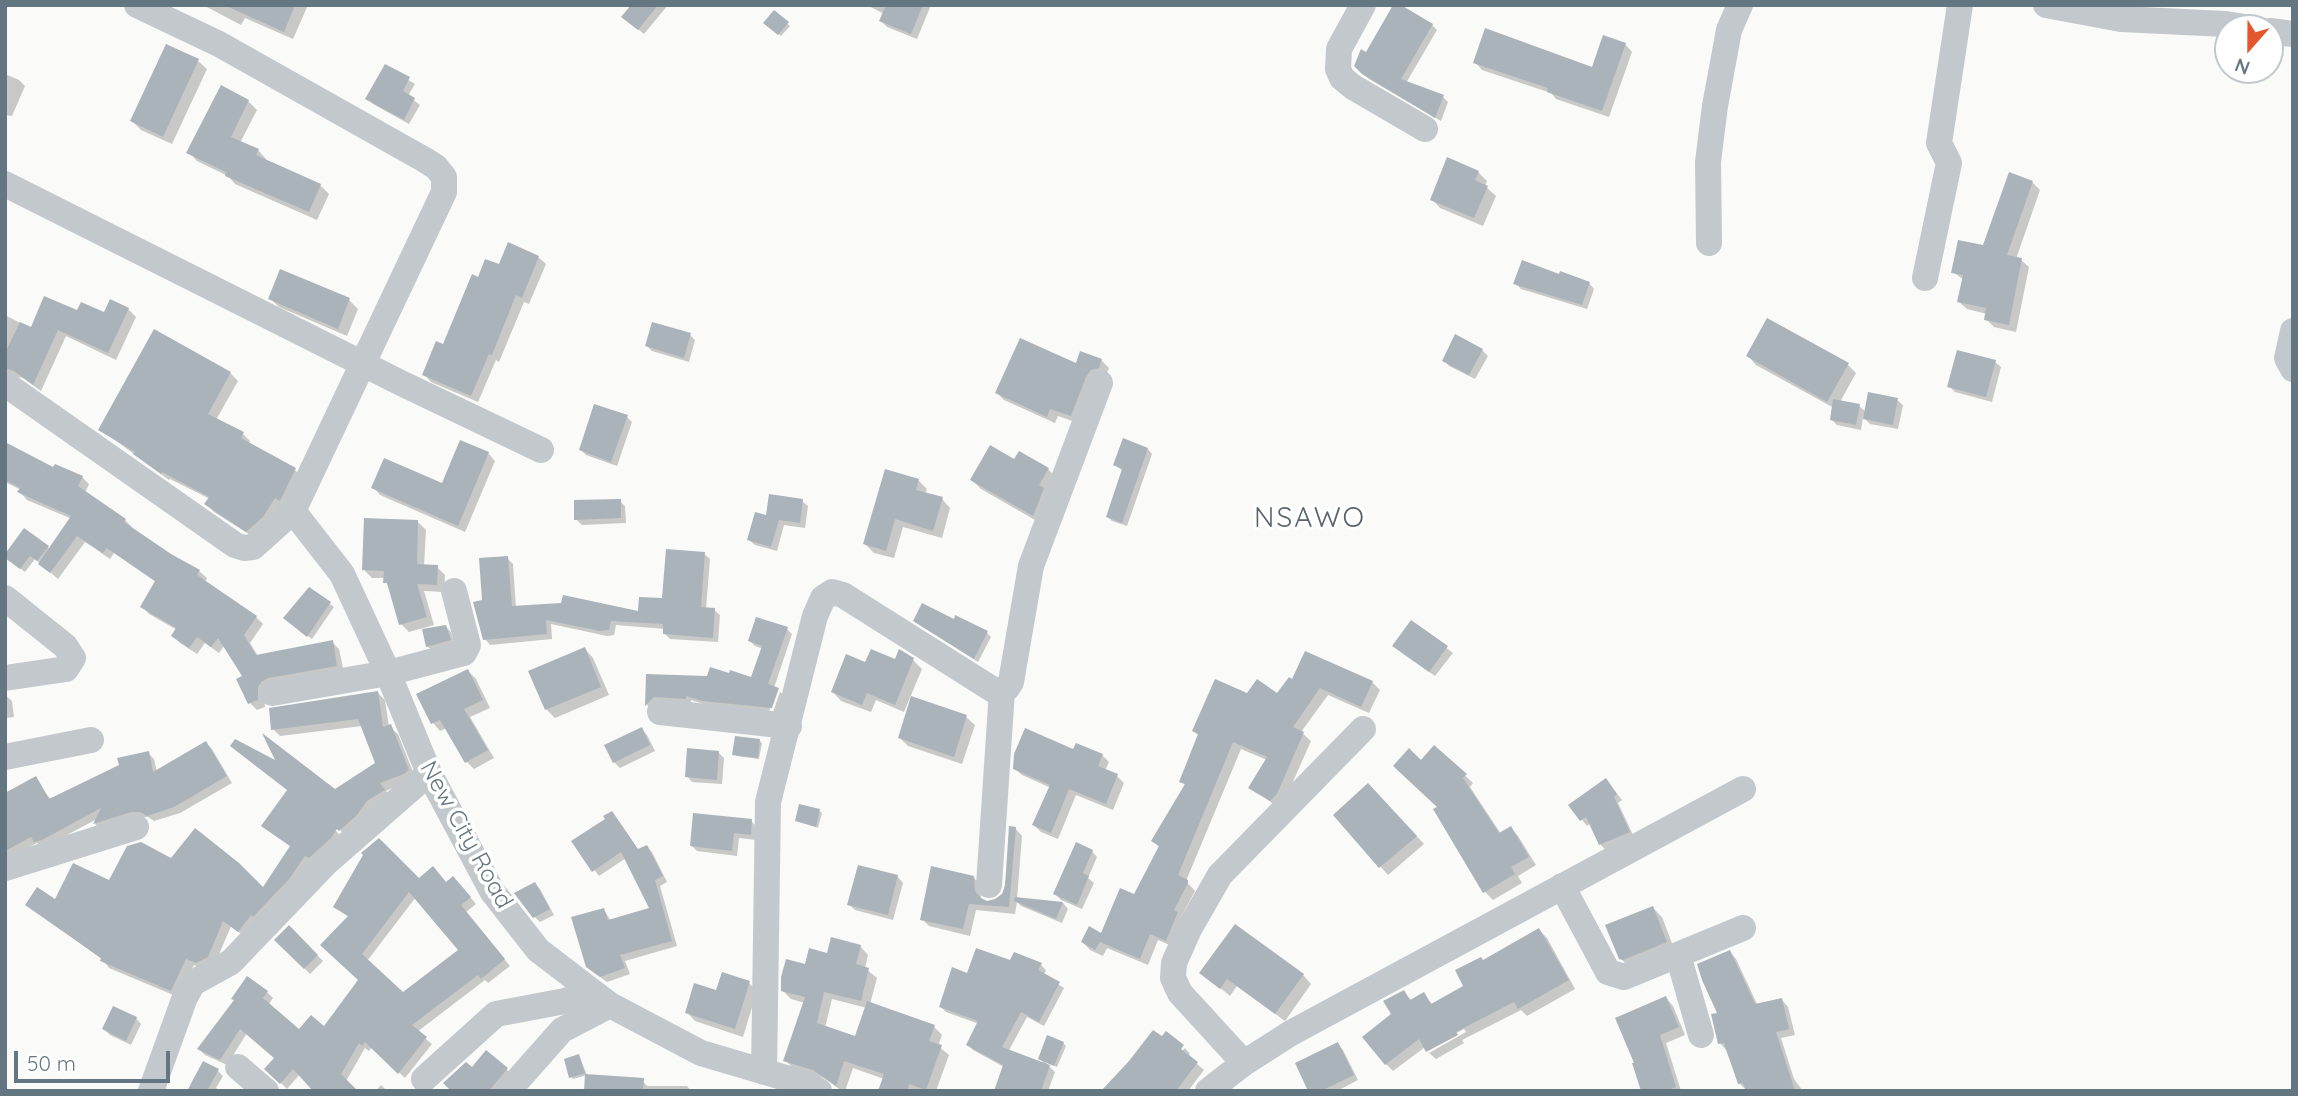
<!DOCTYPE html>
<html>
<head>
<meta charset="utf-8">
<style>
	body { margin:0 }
	#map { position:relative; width:2298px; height:1096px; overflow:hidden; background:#fafaf8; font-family:Quicksand,sans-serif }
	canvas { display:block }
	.frame { position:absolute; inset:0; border:7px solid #657683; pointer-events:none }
	.north { position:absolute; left:2214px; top:14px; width:70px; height:70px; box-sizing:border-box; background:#fff; border:2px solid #c1c8cd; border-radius:50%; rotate:201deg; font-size:19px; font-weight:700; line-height:28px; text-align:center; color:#657683 }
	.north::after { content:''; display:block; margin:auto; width:24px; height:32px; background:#e4572e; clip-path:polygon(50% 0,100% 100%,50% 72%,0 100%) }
	.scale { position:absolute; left:14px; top:1051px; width:156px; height:32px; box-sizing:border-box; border:4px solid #657683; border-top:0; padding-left:9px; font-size:21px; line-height:24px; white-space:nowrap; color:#657683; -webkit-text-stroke:5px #fff; paint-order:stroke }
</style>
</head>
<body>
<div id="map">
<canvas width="2298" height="1096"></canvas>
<div class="frame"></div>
<div class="north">N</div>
<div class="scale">50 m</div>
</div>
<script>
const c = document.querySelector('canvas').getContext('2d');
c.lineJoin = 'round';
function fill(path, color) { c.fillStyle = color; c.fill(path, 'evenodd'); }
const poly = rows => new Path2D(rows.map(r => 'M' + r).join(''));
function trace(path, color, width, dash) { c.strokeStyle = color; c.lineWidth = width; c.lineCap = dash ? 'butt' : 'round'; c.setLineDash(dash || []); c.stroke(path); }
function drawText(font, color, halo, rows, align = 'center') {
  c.font = font + ' Quicksand,sans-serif'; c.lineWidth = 7; c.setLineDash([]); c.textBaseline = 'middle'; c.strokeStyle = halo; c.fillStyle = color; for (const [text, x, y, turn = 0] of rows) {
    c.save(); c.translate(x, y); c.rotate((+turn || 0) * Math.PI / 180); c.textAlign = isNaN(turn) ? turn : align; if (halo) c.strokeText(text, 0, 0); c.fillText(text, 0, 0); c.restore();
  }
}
fill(poly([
	[203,5,308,5,293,39,245,18,241,25],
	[633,5,668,5,644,34,629,22],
	[867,5,931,5,917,39,887,27,881,21,884,14],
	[774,12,790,26,781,36,765,23],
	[1432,25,1437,30,1406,83,1443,97,1448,102,1441,121,1369,79,1356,66,1367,54],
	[1625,44,1632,52,1609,117,1556,99,1551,93,1482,70,1475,62,1593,69],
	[198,61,207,69,172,144,141,130,132,121],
	[385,66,415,84,408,96,420,105,409,124,373,104,368,99],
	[5,74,19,80,25,86,12,116,5,115],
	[248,101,257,110,240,143,258,150,266,159,265,161,320,185,329,194,317,220,235,184,228,176,197,161,189,152],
	[1448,160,1478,172,1487,181,1485,186,1496,196,1483,226,1440,208,1432,199],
	[2032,182,2040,190,2016,259,2021,260,2029,267,2016,332,1994,327,1986,319,1987,314,1967,309,1959,302,1964,280,1953,272,1984,247],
	[538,257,546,264,529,304,524,302,499,362,496,360,478,402,431,382,424,374,444,346,479,279,500,267],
	[281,272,349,300,358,309,347,336,279,307,270,298],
	[1560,276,1589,283,1594,289,1587,309,1521,289,1515,283],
	[128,309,136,317,116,360,66,336,41,391,23,378,5,375,5,315,32,329,78,312,105,314],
	[690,335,695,340,689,362,652,351,647,346],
	[1482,350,1488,356,1475,379,1449,366,1444,360],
	[1748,356,1848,365,1856,373,1840,402,1859,406,1866,412,1897,400,1903,405,1898,429,1870,424,1863,417,1861,430,1837,425,1832,420,1834,408,1756,365],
	[1101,360,1109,368,1106,375,1078,423,1058,416,1055,423,1004,400,997,393,1077,365],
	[1995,362,2001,367,1992,402,1955,392,1949,386],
	[230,373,238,381,216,420,243,434,250,441,249,444,295,470,302,478,255,538,214,512,206,504,210,499,170,479,169,480,100,429],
	[627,417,632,422,617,466,586,455,581,450],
	[5,444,54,470,82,477,89,484,85,493,125,520,132,527,131,529,170,556,199,571,207,578,205,582,256,617,263,624,250,643,258,656,332,642,339,649,344,673,264,695,265,707,257,710,250,703,245,677,224,646,219,653,205,643,197,654,180,643,173,636,177,630,149,614,142,606,156,582,114,553,110,559,85,542,58,579,35,559,25,572,10,561,48,547,50,550,72,519,27,500,20,492,21,490,5,482],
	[1148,449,1152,454,1127,526,1112,521,1108,517,1123,471,1115,465],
	[488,453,495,461,465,532,380,495,373,487,443,486],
	[1015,462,1048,469,1056,478,1042,524,981,489,972,480],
	[918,480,927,489,925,494,942,499,950,508,942,538,903,527,894,558,874,553,865,544],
	[620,501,625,506,626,523,582,525,576,519],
	[802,501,808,506,805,528,784,525,777,551,755,545,749,540,768,517],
	[418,522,426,530,424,566,437,567,445,575,444,592,424,591,434,625,409,632,401,624,385,578,372,578,364,570],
	[704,554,710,559,706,609,714,610,720,615,718,642,670,639,665,634,665,629,616,625,614,635,607,636,551,624,552,639,490,645,485,639,484,601,507,558,513,564,516,608,640,613,664,600],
	[330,604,334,607,312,639,289,622],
	[1412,622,1453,653,1435,676,1400,651],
	[920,625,987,633,991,637,978,662],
	[446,627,451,632,455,646,433,651,427,646],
	[787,629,792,634,774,688,779,690,777,690,769,712,709,706,691,700,691,704,652,710,647,705,648,676,752,680,763,649,755,646,750,641],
	[585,649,593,658,609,695,555,718,546,709],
	[913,660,922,669,904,712,876,700,871,712,841,701,833,692,866,664],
	[468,671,476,679,490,708,470,717,494,758,474,769,467,762,447,728,440,731,433,723,418,694],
	[1289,679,1372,682,1380,690,1369,713,1328,695,1301,732,1311,741,1284,802,1279,808,1250,787,1267,760,1241,749,1186,881,1195,891,1181,917,1174,947,1158,940,1148,965,1107,948,1103,956,1090,950,1083,942,1102,936,1135,896,1160,848,1153,841,1186,786,1181,781,1199,736,1194,731,1248,695,1278,695],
	[780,692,784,695,778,713,773,712],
	[378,693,385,700,389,727,398,734,415,777,386,791,391,798,347,837,334,824,331,826,343,838,246,938,231,926,215,964,205,970,194,965,178,997,109,968,103,960,27,905,56,901,172,860,263,890,291,847,264,826,334,791,378,764,362,726,280,736,273,729],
	[5,695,12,701,14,717,5,718],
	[966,717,975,725,962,764,908,746,900,738],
	[641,729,647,735,655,751,620,768,614,762],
	[759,740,762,743,759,759,736,756,734,754],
	[206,743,212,749,232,783,180,813,154,821,148,817,139,817,100,829,95,824,97,819,48,845,42,848,37,843,5,861,5,795,35,778,51,800,148,753,154,759,157,772],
	[1434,747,1473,783,1470,787,1501,834,1510,828,1518,836,1536,865,1518,876,1522,883,1493,900,1485,892,1436,810,1439,807,1421,762],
	[1074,751,1102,755,1109,762,1105,771,1117,776,1124,783,1113,810,1076,795,1058,839,1041,832,1034,825,1051,788,1022,775,1014,768],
	[719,753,724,758,722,784,692,782,687,776],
	[1611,786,1622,800,1618,803,1634,837,1606,850,1600,844,1591,823,1587,826,1571,806],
	[1376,793,1424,844,1388,875,1335,815],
	[819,811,822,813,818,828,797,820],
	[617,819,639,851,647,847,652,852,667,882,660,886,677,946,625,961,630,974,607,982,593,972,604,910,611,921,652,909,626,858,599,876,574,842],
	[751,821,757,827,756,840,739,838,737,856,697,851,691,845],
	[1015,828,1022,836,1017,899,1063,903,1068,909,1062,923,1021,906,1017,902,1015,914,976,910,970,936,929,926,922,919,973,877,981,885,981,900,987,902,996,901,1003,895],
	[1092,851,1097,857,1088,878,1094,883,1082,909,1061,900,1055,894],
	[859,867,898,877,903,883,893,920,855,910,849,904],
	[419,880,459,884,476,904,466,912,510,966,488,983,485,980,417,1032,432,1044,405,1078,372,1047,369,1051,365,1048,346,1081,300,1074,287,1089,267,1069,276,1058,247,1033,227,1065,205,1055,199,1049,267,992,273,998,269,1004,299,1031,325,1028,360,980,349,917,335,907],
	[416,897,461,950,403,995,367,961],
	[535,884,540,889,554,915,540,922,534,916],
	[1653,908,1662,917,1675,951,1629,967,1620,958],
	[289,927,323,961,310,974,277,940],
	[1539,930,1547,938,1575,989,1527,1016,1521,1010,1462,1040,1464,1043,1436,1059,1429,1053,1466,1032,1464,1029,1428,1049,1425,1047,1393,1071,1386,1064,1394,1015,1403,992,1412,1001,1423,994,1433,1005,1466,986,1483,961],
	[860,946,868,955,865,968,877,978,870,1004,934,1027,942,1035,938,1046,949,1055,936,1091,883,1091,884,1079,853,1068,845,1091,842,1091,824,1078,793,1068,785,1060,805,1003,791,999,783,991,806,966,828,955],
	[832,999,867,1008,856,1038,825,1028],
	[1730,952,1736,959,1758,1006,1782,1000,1788,1007,1795,1035,1781,1038,1794,1079,1803,1091,1747,1091,1739,1083,1726,1050,1720,1043,1719,1014],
	[1011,962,1041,965,1046,970,1044,975,1064,988,1044,1026,1027,1017,1008,1052,1047,1066,1040,1059,1048,1037,1063,1043,1066,1046,1057,1067,1045,1062,1055,1072,1048,1091,996,1091,1004,1067,973,1050,968,1045,979,1024,946,1012,941,1007,969,975],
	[1202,973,1303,975,1311,984,1285,1021,1237,986,1230,996],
	[749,983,757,991,743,1037,695,1021,687,1012,717,992],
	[1666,998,1673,1006,1685,1035,1666,1043,1681,1091,1643,1091],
	[136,1018,141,1024,131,1045,110,1035,104,1029],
	[1338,1044,1343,1050,1358,1080,1337,1091,1310,1091],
	[1185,1048,1190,1054,1188,1056,1204,1070,1188,1091,1103,1091,1177,1057],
	[579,1056,587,1075,573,1079,571,1077],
	[472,1069,506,1069,513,1075,501,1091,453,1091],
	[218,1071,223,1076,216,1088,221,1091,188,1091],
	[641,1079,647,1086,687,1086,691,1091,586,1091],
	[381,1085,387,1091,376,1091]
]), '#0003');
fill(poly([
	[224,5,295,5,284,32],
	[631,5,658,5,638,30,621,17],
	[886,5,923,5,911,34,879,21],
	[1393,5,1401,5,1433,24,1401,79,1444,95,1435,118,1362,74,1354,66,1361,49,1366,52],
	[774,10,789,22,778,35,763,23],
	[1485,28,1592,67,1603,35,1626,43,1602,111,1547,92,1548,88,1473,63],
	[166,44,199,59,163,137,130,121],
	[385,64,410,77,403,91,415,98,404,120,365,99],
	[221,85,249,100,231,137,259,149,256,155,321,184,309,212,225,176,226,172,186,153],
	[1447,157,1479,171,1475,180,1488,186,1474,218,1430,200],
	[2009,172,2033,181,2007,255,2022,258,2009,325,1984,320,1986,308,1957,302,1963,275,1951,273,1958,240,1983,245],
	[508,242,539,256,522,298,516,295,492,355,489,354,471,396,422,375,436,341,443,344,472,274,478,277,485,259,499,264],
	[1522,260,1559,274,1560,271,1590,282,1582,305,1513,284],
	[280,269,350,298,338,329,268,299],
	[44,296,77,310,81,302,104,312,110,299,129,308,108,353,58,330,33,385,14,371,5,368,5,353,20,322,31,327],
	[1767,318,1849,363,1827,402,1746,356],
	[652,322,691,333,684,358,645,346],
	[154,329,231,372,208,414,244,432,241,438,296,468,280,501,275,498,263,517,246,532,204,504,209,497,162,472,161,474,133,454,135,452,98,430],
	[1455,334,1483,349,1469,375,1442,361],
	[1020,338,1076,363,1080,351,1102,359,1099,368,1091,370,1086,377,1071,416,1050,409,1047,417,995,393],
	[1957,350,1996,360,1986,397,1947,387],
	[1868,392,1898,398,1893,425,1863,419],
	[1833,399,1860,404,1856,425,1830,420],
	[594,404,628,415,611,462,579,450],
	[1123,438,1148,448,1122,523,1106,517,1122,469,1113,465],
	[460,440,489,452,458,526,371,488,384,458,442,483],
	[5,442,53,467,55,464,83,476,78,486,126,519,124,522,171,554,200,570,197,575,257,616,244,635,256,655,333,640,337,666,269,678,262,681,258,687,258,700,248,704,236,679,242,676,218,638,211,647,197,637,189,648,171,636,176,628,140,607,155,581,107,548,103,553,77,536,50,573,38,564,71,516,17,492,20,488,5,480],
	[990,445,1014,459,1019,451,1049,468,1039,485,1044,488,1033,516,970,480],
	[885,469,919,479,916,490,943,497,933,531,895,519,886,551,863,544],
	[769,494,803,499,800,523,779,520,771,547,747,540,755,512,766,515],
	[621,499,621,518,574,520,574,500],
	[364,518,418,520,417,564,438,565,437,585,417,584,427,617,399,625,387,583,383,583,384,571,362,570],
	[24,528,49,546,37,561,30,556,20,569,5,558,5,554],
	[666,549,705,552,701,607,715,608,713,638,663,634,663,624,611,621,609,630,600,631,546,620,547,634,483,640,473,602,482,600,479,558,508,556,512,606,561,603,563,595,638,611,639,597,662,598],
	[309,587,331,602,307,637,283,618],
	[922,603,954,619,955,615,988,631,974,659,913,621],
	[756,617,788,627,768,684,779,688,772,708,702,701,686,696,686,699,654,697,645,706,646,674,707,676,710,667,729,673,730,670,751,677,762,646,748,641],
	[1411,620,1448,646,1429,672,1392,646],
	[446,625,451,640,426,647,422,629],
	[585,647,601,687,545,710,528,671],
	[871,649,895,659,899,649,914,658,895,705,867,693,862,705,831,692,846,654,865,662],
	[1305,651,1373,681,1361,707,1320,688,1293,727,1304,732,1277,794,1270,801,1248,788,1267,757,1233,742,1178,875,1188,880,1188,883,1174,910,1178,912,1166,941,1150,934,1140,959,1100,942,1095,950,1081,942,1089,926,1101,933,1120,888,1134,894,1159,846,1151,841,1185,784,1179,782,1198,734,1192,731,1215,679,1247,693,1257,679,1277,693,1289,677,1292,679],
	[468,669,483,700,464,709,488,750,465,763,440,720,431,724,416,694],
	[378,691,383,727,391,724,409,770,404,774,380,783,385,790,367,801,357,815,339,831,337,829,331,838,309,858,305,856,289,879,253,917,251,915,238,932,223,921,208,957,196,963,186,959,171,991,100,961,101,958,25,905,37,887,55,899,73,863,109,880,127,846,141,842,171,858,195,828,239,863,263,887,290,846,261,826,287,790,230,746,235,739,275,760,262,733,335,789,375,763,358,719,271,730,269,708],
	[911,696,967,715,954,757,898,738],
	[642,727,650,745,613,763,604,745],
	[1025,728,1073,749,1076,743,1103,754,1098,766,1118,774,1106,804,1069,789,1051,833,1032,825,1050,785,1013,769,1014,754],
	[735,736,760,739,758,758,732,755],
	[206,741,227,776,174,807,147,816,140,812,131,812,93,824,101,808,42,840,34,842,31,837,5,851,5,793,36,776,49,799,119,765,117,758,149,751,153,772],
	[1434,745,1467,774,1463,778,1499,833,1511,826,1529,857,1511,867,1515,874,1483,893,1433,809,1437,807,1393,766,1409,748,1421,760],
	[687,748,719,751,717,780,685,777],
	[1606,778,1617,794,1614,797,1630,832,1599,845,1586,817,1580,821,1568,805],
	[1368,783,1417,836,1379,868,1333,815],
	[799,804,820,809,816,827,795,821],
	[612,811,638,849,647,845,663,876,655,880,672,941,620,955,625,968,600,977,586,967,571,917,604,908,608,920,649,908,621,852,592,872,571,841,605,819,603,816],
	[693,813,752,819,751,835,734,833,732,851,690,846],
	[1009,826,1016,827,1009,907,969,904,963,929,920,920,931,866,974,876,975,891,981,898,987,901,995,899,1002,894,1005,886],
	[379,838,419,878,433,866,446,882,453,876,471,897,461,905,505,959,481,979,478,975,412,1025,427,1037,398,1074,365,1042,362,1046,359,1043,341,1074,358,1091,313,1091,293,1069,280,1084,264,1069,274,1058,240,1029,220,1060,197,1049,234,1000,231,999,247,976,268,991,263,998,299,1029,311,1015,324,1026,358,980,320,945,348,916,333,907,363,855,361,853],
	[409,892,458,950,403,992,362,954],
	[1076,842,1093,850,1083,873,1089,876,1077,905,1053,894],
	[858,865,898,875,888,915,847,905],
	[535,882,550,909,533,918,514,893],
	[1015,897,1063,902,1056,919,1014,901],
	[1653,906,1667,942,1623,960,1619,959,1605,925],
	[1235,924,1304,974,1275,1014,1227,979,1220,989,1199,973],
	[289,925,318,955,304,969,274,940],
	[1539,928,1569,980,1518,1009,1514,1002,1456,1032,1458,1035,1426,1052,1419,1039,1385,1065,1362,1037,1391,1014,1383,1001,1404,990,1410,1000,1424,992,1431,1004,1463,986,1455,970,1481,957,1483,960],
	[831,937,861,945,856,964,869,968,861,1001,824,992,817,1023,855,1036,867,1001,935,1025,929,1041,942,1045,926,1090,909,1084,907,1091,878,1091,884,1074,844,1061,836,1086,813,1070,783,1061,805,997,781,991,781,977,786,959,805,964,809,948,827,953],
	[976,948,1010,960,1014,952,1042,963,1038,970,1060,982,1039,1022,1021,1012,1002,1047,1050,1065,1041,1091,994,1091,1003,1065,966,1045,978,1021,939,1007,952,967,967,973],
	[1730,950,1755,1004,1782,998,1789,1029,1776,1032,1795,1091,1746,1091,1743,1083,1738,1084,1724,1043,1718,1044,1711,1014,1717,1013,1702,980,1697,964],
	[722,972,750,981,735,1029,685,1013,694,983,716,990],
	[1666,996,1679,1027,1660,1035,1676,1087,1666,1091,1641,1091,1632,1063,1634,1063,1615,1018],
	[113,1006,137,1017,126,1041,102,1029],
	[1153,1030,1162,1036,1166,1031,1184,1045,1181,1049,1198,1062,1176,1091,1101,1091,1129,1061],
	[1047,1035,1064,1042,1054,1066,1038,1059],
	[1338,1042,1354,1075,1321,1091,1308,1091,1295,1063],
	[486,1050,508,1068,489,1091,451,1091,443,1083,466,1062,472,1067],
	[579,1054,585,1073,569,1078,564,1059],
	[203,1061,219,1069,207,1091,187,1091],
	[585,1074,644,1078,643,1091,584,1091]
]), '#aab3b9');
trace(poly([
	[1363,5,1339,49,1338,69,1342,78,1353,87,1425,129],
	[2046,5,2121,19,2226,24,2251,28],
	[2270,31,2293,34],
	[5,184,401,383,541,450],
	[1709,243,1708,162,1715,106,1729,30,1740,5],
	[1925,278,1949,163,1939,143,1960,5],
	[2293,331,2287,358,2293,369],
	[5,384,235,545,244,548,253,547,293,511,444,192,444,177,436,167,425,160,219,44,137,5],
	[293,511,342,574,388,673,429,773,492,891,538,950,610,1005,701,1053,806,1084,819,1091],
	[5,598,65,646,73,658,66,669,5,678],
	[272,693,388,673,464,653,468,645,454,591],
	[660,712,789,726],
	[5,757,91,740],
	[5,868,136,827],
	[989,885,1002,691],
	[1562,886,1608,972,1624,977,1743,928],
	[1678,955,1701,1035],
	[1244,1063,1180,993,1173,978,1174,963,1189,929,1220,875,1363,729],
	[238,1067,266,1091],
	[764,1072,768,802,815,616,823,598,832,592,843,595,995,691,1007,688,1011,682,1031,566,1100,383],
	[424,1079,496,1014,565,1001,593,992],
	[151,1091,185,997,193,983,231,962,326,863,429,773],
	[508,1091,562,1030,610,1005],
	[1208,1091,1244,1063,1291,1033,1743,789]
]), '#c3c8cc', 26);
drawText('24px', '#657683', '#fff', [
	["New City Road",466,835,61]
]);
c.letterSpacing = '2px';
drawText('28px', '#57646e', '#fff', [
	["NSAWO",1310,519]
]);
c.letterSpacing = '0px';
</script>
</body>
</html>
